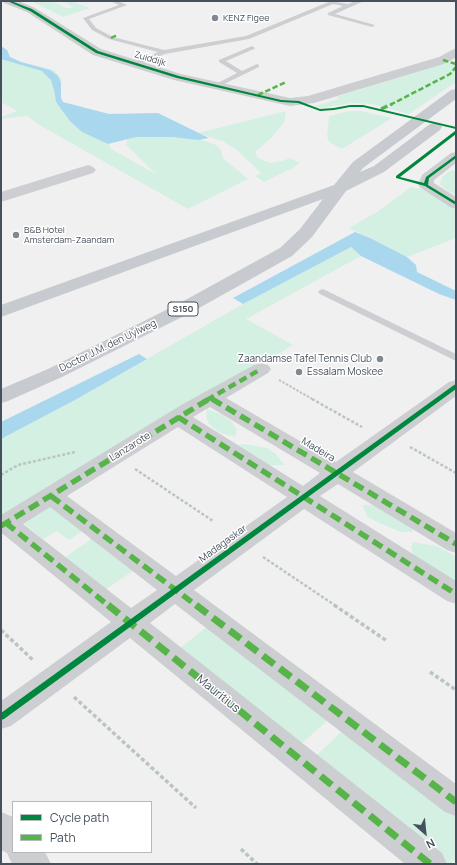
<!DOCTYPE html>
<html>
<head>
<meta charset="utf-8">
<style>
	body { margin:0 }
	#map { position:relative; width:457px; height:865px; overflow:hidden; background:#f1f0f0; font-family:Manrope,sans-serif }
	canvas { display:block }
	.frame { position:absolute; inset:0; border:2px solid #47505d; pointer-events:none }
	.legend { position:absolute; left:12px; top:801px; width:140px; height:52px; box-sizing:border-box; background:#fff; border:1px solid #b5b9be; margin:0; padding:5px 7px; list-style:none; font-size:12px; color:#47505d }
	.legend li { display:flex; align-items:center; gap:8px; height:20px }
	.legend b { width:20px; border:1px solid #b5b9be }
	.north { position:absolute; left:405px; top:813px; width:40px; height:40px; -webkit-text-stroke:3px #fff; paint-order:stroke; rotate:153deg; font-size:11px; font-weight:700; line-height:16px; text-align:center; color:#47505d }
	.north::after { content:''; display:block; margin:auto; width:14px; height:18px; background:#47505d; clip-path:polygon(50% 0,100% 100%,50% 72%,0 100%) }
</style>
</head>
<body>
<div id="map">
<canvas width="457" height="865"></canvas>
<div class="frame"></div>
<ul class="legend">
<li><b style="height:5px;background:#00873e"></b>Cycle path</li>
<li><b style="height:5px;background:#57b448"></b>Path</li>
</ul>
<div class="north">N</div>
</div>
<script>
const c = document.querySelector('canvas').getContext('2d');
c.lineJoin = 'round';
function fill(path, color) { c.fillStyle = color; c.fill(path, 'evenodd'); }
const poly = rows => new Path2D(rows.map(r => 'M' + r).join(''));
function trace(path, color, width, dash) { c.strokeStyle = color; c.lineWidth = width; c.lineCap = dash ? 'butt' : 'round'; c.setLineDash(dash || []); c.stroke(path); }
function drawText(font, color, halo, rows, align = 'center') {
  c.font = font + ' Manrope,sans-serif'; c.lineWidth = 3; c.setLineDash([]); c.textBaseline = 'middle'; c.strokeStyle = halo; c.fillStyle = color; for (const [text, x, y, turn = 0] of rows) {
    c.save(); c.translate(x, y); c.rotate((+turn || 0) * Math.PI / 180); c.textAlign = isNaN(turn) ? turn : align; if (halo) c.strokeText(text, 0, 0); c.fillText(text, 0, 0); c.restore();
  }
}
fill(poly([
	[31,1,49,1,59,4,66,8,74,8,67,3,57,1,71,1,90,8,63,17],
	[10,57,21,62,54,70,62,80,54,90,56,102,82,132,109,144,111,149,156,174,126,145,128,136,188,137,202,140,216,145,221,150,223,158,248,179,188,209,41,126,27,116,1,119,1,117,17,111,1,102,1,59],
	[456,60,456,82,409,114,372,104,352,103,321,108,314,106,339,99,336,97],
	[286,111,284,123,271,138,255,152,258,158,270,163,282,161,290,158,300,163,293,168,264,182,255,176,261,173,237,150,222,141,198,133],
	[348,111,360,111,392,118,342,149,329,142,327,136,329,116],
	[451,170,456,171,456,175,454,177,456,178,456,195,445,189,440,184,442,177],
	[411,187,423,189,456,210,456,238,407,257,349,228,377,212],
	[351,247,361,256,246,319,293,345,1,523,1,439,75,400,243,304],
	[207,409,223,415,232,422,237,430,235,437,220,433,212,427,208,422,206,416],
	[244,444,267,448,276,454,284,465,268,465,237,445],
	[51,504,84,530,69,540,57,531,43,539,22,522],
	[362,505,371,505,386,509,411,526,413,532,401,532,379,523,368,517],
	[94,537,136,569,105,590,64,558],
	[413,542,437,546,453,555,456,558,456,584,414,558,411,548],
	[209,625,329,719,299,746,179,649],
	[345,728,456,815,456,858,451,864,444,864,314,758]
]), '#d4f0e2');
fill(poly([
	[1,46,7,50,10,57,21,62,50,70,58,76,61,83,61,98,63,102,109,114,158,113,209,138,198,140,173,137,136,137,108,144,82,132,70,121,56,102,54,90,51,80,42,71,1,59],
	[355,232,370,238,407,257,416,265,417,272,456,291,456,300,439,294,361,256,351,247,243,304,233,298],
	[139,354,147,359,75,400,1,439,1,422]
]), '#a9d7ee');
trace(poly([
	[279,380,314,400]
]), '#b9c5c3', 2, [2.5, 1.5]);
trace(poly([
	[312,399,362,427],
	[410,447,456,473],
	[135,469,213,521],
	[1,475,18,465,75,452],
	[263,557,336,606]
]), '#b9c5c3', 2.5, [3, 2]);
trace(poly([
	[334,605,387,641],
	[1,630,33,660],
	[430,672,456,690],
	[74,697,196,808],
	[241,849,257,864]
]), '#b9c5c3', 3.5, [4, 2.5]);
fill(poly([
	[110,1,118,1,127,5,89,19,96,28,113,37,164,50,246,36,331,1,348,4,356,1,364,1,335,14,375,25,372,27,328,15,328,13,343,6,333,4,249,39,165,54,135,66,133,65,133,63,158,52,109,39,92,30,83,18,119,5,110,1],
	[252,46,255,48,254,49,226,61,242,71,257,64,259,65,259,67,218,87,214,87,214,85,237,73,219,62,219,60,252,46],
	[323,289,456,354,456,361,320,294,318,292,320,290,323,289]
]), '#ccced1');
fill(poly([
	[3,1,18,1,35,8,101,49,181,74,290,98,308,96,375,76,439,57,456,48,456,57,447,63,314,103,290,106,174,80,93,55,27,12,4,3,3,1],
	[456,152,456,163,434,180,434,183,456,197,456,209,450,207,421,188,418,185,422,175,451,153,456,152],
	[88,165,93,167,96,170,93,173,1,202,1,192,88,165],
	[261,363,268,365,271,369,268,373,226,398,336,462,449,382,456,380,456,396,353,472,456,533,456,553,447,550,338,484,320,496,456,581,456,604,447,601,304,509,194,590,456,784,456,816,445,812,175,604,150,623,442,853,447,864,405,864,130,638,11,726,1,729,1,701,111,622,3,534,1,535,1,515,183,404,254,365,261,363],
	[210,407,320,473,303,486,193,417,210,407],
	[178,427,287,497,176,576,67,496,178,427],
	[50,507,157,590,131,608,23,524,50,507],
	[1,812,13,817,13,852,45,852,51,864,12,864,7,853,1,850,1,812]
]), '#ccced1');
fill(poly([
	[456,89,456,99,363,168,360,172,374,166,430,124,435,123,440,124,442,127,440,130,384,172,346,191,312,237,292,256,192,312,62,377,8,401,1,403,1,389,48,369,178,304,280,248,300,229,323,199,1,317,1,305,334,185,353,162,451,90,456,89]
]), '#c7cbcf');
trace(poly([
	[111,38,117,35],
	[443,60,456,64],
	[258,95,286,82],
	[390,105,450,74,456,67]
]), '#57b448', 2.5, [5.5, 2.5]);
trace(poly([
	[381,109,392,104]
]), '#57b448', 3.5, [7, 3.5]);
trace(poly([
	[211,398,214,400],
	[207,400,261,369]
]), '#57b448', 4.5, [8, 4.5]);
trace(poly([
	[212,399,456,544],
	[178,417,456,594],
	[51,496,197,606],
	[6,523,109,606],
	[1,526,209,399]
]), '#57b448', 5.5, [11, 5.5]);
trace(poly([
	[108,605,430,864],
	[196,605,456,802]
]), '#57b448', 7, [14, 7]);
fill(poly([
	[7,1,11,1,32,9,98,51,179,76,281,100,299,101,320,109,334,108,350,105,363,105,456,127,456,129,363,107,350,107,334,110,320,111,298,103,281,102,177,78,96,53,30,11,7,1],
	[455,131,456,131,456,134,400,177,424,183,426,177,456,155,456,158,429,178,428,185,456,202,456,205,425,186,396,178,396,176,455,131],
	[456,384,456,389,4,719,1,720,1,713,454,385,456,384]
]), '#00873e');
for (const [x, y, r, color] of [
	[215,18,4,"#828890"],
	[16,235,4,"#828890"],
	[380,359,4,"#828890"],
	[299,372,4,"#828890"]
]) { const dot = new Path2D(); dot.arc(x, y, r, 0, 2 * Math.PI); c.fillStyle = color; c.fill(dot); trace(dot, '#fff', 1.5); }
drawText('9px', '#47505d', '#fff', [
	["KENZ Figee",223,18],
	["B&B Hotel",24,230],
	["Amsterdam-Zaandam",24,240]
], 'left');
drawText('9px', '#47505d', '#fff', [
	["Zuiddijk",150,59,16]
]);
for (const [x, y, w] of [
	[183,309,30]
]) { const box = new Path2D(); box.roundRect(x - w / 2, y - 7, w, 14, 3); c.fillStyle = '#fff'; c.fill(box); trace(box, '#47505d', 1); }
drawText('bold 9px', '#47505d', null, [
	["S150",183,309]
]);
drawText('10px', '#47505d', '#fff', [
	["Doctor J.M. den Uylweg",108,346,-26],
	["Lanzarote",130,447,-32],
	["Madeira",318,450,31],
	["Madagaskar",223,544,-36]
]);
drawText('10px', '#47505d', '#fff', [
	["Zaandamse Tafel Tennis Club",372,359],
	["Essalam Moskee",307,372,"left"]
], 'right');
drawText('12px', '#47505d', '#fff', [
	["Mauritius",218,694,39]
]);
</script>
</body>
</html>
